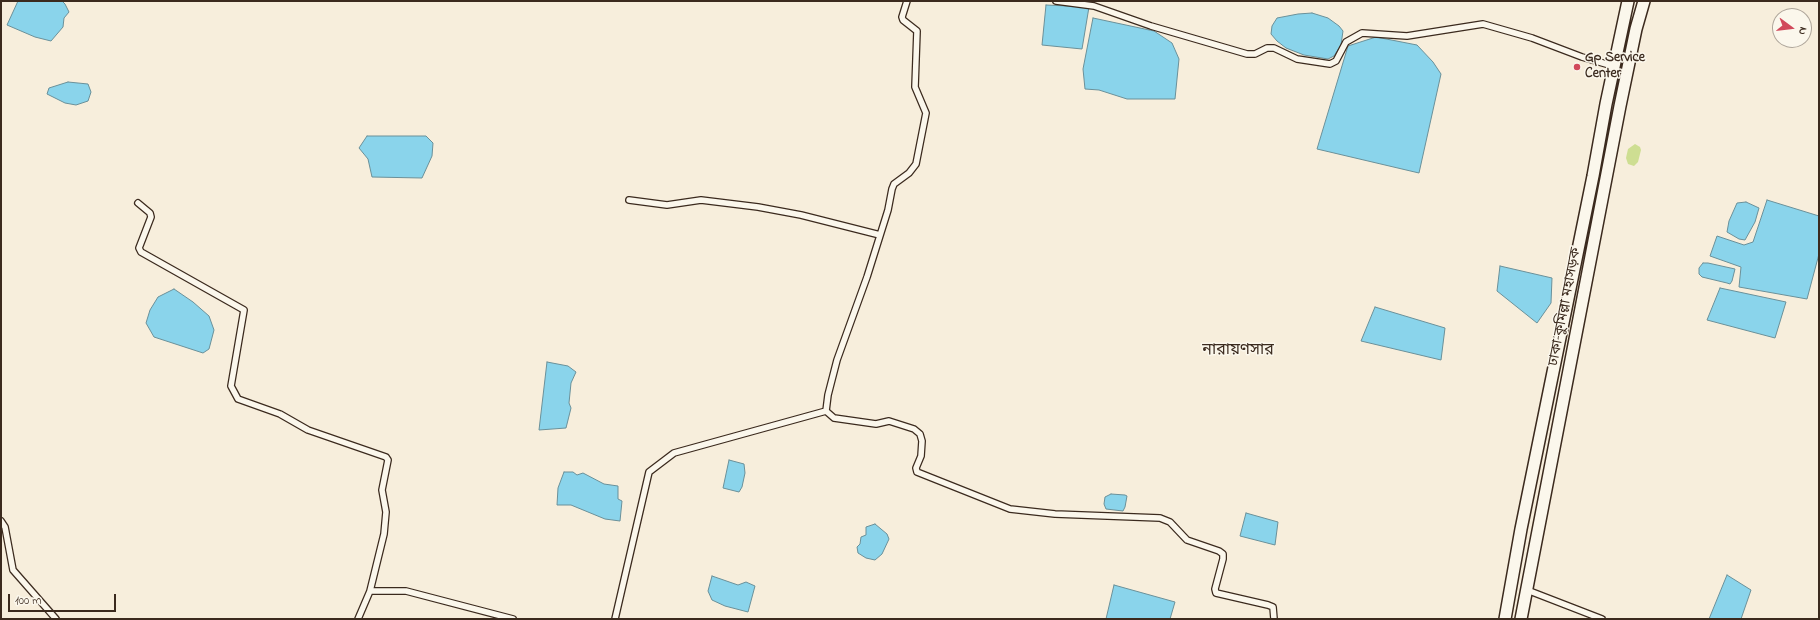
<!DOCTYPE html>
<html>
<head>
<meta charset="utf-8">
<style>
	body { margin:0 }
	#map { position:relative; width:1820px; height:620px; overflow:hidden; background:#f7eedc; font-family:"Indie Flower",sans-serif }
	canvas { display:block }
	.frame { position:absolute; inset:0; border:2px solid #3b2a1e; pointer-events:none }
	.north { position:absolute; left:1772px; top:8px; width:40px; height:40px; box-sizing:border-box; background:#fbf7ec; border:1px solid #aea59a; border-radius:50%; rotate:105deg; font-size:11px; font-weight:700; line-height:16px; text-align:center; color:#3b2a1e }
	.north::after { content:''; display:block; margin:auto; width:14px; height:18px; background:#d1495b; clip-path:polygon(50% 0,100% 100%,50% 72%,0 100%) }
	.scale { position:absolute; left:8px; top:594px; width:108px; height:18px; box-sizing:border-box; border:2px solid #3b2a1e; border-top:0; padding-left:5px; font-size:12px; line-height:14px; white-space:nowrap; color:#3b2a1e; -webkit-text-stroke:3px #fbf7ec; paint-order:stroke }
</style>
</head>
<body>
<div id="map">
<canvas width="1820" height="620"></canvas>
<div class="frame"></div>
<div class="north">N</div>
<div class="scale">100 m</div>
</div>
<script>
const c = document.querySelector('canvas').getContext('2d');
c.lineJoin = 'round';
function fill(path, color) { c.fillStyle = color; c.fill(path, 'evenodd'); }
const poly = rows => new Path2D(rows.map(r => 'M' + r).join(''));
function trace(path, color, width, dash) { c.strokeStyle = color; c.lineWidth = width; c.lineCap = dash ? 'butt' : 'round'; c.setLineDash(dash || []); c.stroke(path); }
function drawText(font, color, halo, rows, align = 'center') {
  c.font = font + ' "Indie Flower","Noto Sans Bengali",sans-serif'; c.lineWidth = 3; c.setLineDash([]); c.textBaseline = 'middle'; c.strokeStyle = halo; c.fillStyle = color; for (const [text, x, y, turn = 0] of rows) {
    c.save(); c.translate(x, y); c.rotate((+turn || 0) * Math.PI / 180); c.textAlign = isNaN(turn) ? turn : align; if (halo) c.strokeText(text, 0, 0); c.fillText(text, 0, 0); c.restore();
  }
}
fill(poly([
	[1635,144,1640,147,1641,150,1638,162,1634,166,1628,164,1626,158,1628,149]
]), '#cede92');
const water = poly([
	[18,1,62,1,65,4,69,12,64,18,63,27,51,41,35,37,7,25,18,1],
	[1046,5,1089,7,1082,49,1042,45,1046,5],
	[1312,13,1328,18,1339,26,1343,31,1341,45,1334,56,1328,59,1304,55,1286,48,1277,41,1271,34,1272,26,1277,18,1298,14,1312,13],
	[1093,18,1154,31,1172,43,1179,59,1175,99,1127,99,1099,90,1085,89,1083,69,1093,18],
	[1376,37,1417,45,1433,62,1441,74,1419,173,1317,149,1348,46,1376,37],
	[68,82,88,84,91,92,88,101,76,105,65,103,47,94,49,88,68,82],
	[367,136,426,136,433,143,432,156,422,178,372,177,368,159,359,148,367,136],
	[1767,200,1819,216,1819,254,1807,299,1739,287,1741,267,1710,256,1717,236,1744,245,1753,242,1767,200],
	[1746,202,1759,208,1755,222,1745,240,1739,239,1727,232,1729,221,1737,203,1746,202],
	[1703,263,1708,263,1735,269,1732,281,1730,284,1727,283,1702,277,1699,274,1699,268,1703,263],
	[1500,266,1552,278,1551,303,1537,323,1497,291,1500,266],
	[1720,288,1786,302,1775,338,1707,320,1720,288],
	[174,289,193,302,209,316,214,330,209,349,203,353,154,337,146,323,150,310,158,297,174,289],
	[1375,307,1445,328,1441,360,1361,341,1375,307],
	[547,362,568,366,576,372,571,383,569,403,571,408,566,428,539,430,547,362],
	[729,460,744,464,745,473,742,487,739,492,723,488,729,460],
	[564,472,573,472,577,475,583,473,604,484,618,486,618,499,622,501,620,521,605,519,571,505,557,505,558,488,564,472],
	[1111,494,1125,495,1127,496,1125,507,1123,511,1106,509,1104,504,1105,497,1111,494],
	[1246,513,1278,522,1275,545,1240,536,1246,513],
	[875,524,887,534,889,539,882,554,875,560,866,558,858,553,857,547,860,544,861,537,866,535,866,527,875,524],
	[1727,575,1751,590,1741,619,1709,619,1727,575],
	[712,576,738,585,746,582,755,586,748,612,725,606,712,600,708,591,712,576],
	[1114,585,1175,602,1170,619,1106,619,1114,585]
]);
fill(water, '#8ad4eb');
trace(water, '#6a9099', 1);
const street = poly([
	[1056,1,1094,6,1151,26,1247,54,1255,54,1267,48,1274,48,1297,59,1330,64,1336,61,1346,42,1362,33,1407,36,1483,24,1532,38,1582,57,1613,66],
	[629,200,667,205,701,200,758,207,801,215,880,235],
	[138,203,150,213,151,217,139,248,141,252,244,310,231,386,238,399,280,414,308,430,386,457,388,460,382,490,386,512,384,534,370,591],
	[826,411,834,418,876,424,889,421,914,429,920,434,922,441,921,456,916,468,917,472,1010,509,1055,514,1160,518,1170,522,1187,540,1219,551,1223,554,1223,559,1215,589,1216,593,1268,605,1273,607,1274,619],
	[826,411,828,395,837,360,867,277,888,210,892,189,894,184,909,173,916,164,926,113,915,87,917,31,903,20,902,17,907,1],
	[1,521,5,527,13,570,56,619],
	[1527,590,1602,619],
	[358,619,370,591,406,591,513,619],
	[615,619,649,472,674,453,826,411]
]);
const highway = poly([
	[1505,619,1521,529,1593,176,1606,104,1628,1],
	[1521,619,1620,106,1636,29,1644,1]
]);
trace(street, '#3b2a1e', 8);
trace(highway, '#3b2a1e', 14);
trace(street, '#fbf7ec', 5.5);
trace(highway, '#fbf7ec', 11);
for (const [x, y, r, color] of [
	[1577,67,4,"#d1495b"]
]) { const dot = new Path2D(); dot.arc(x, y, r, 0, 2 * Math.PI); c.fillStyle = color; c.fill(dot); trace(dot, '#fbf7ec', 1.5); }
drawText('bold 14px', '#3b2a1e', '#fbf7ec', [
	["Gp Service",1585,59],
	["Center",1585,75]
], 'left');
drawText('14px', '#3b2a1e', '#fbf7ec', [
	["ঢাকা–কুমিল্লা মহাসড়ক",1566,307,-79]
]);
drawText('16px', '#3b2a1e', '#fbf7ec', [
	["নারায়ণসার",1238,351]
]);
</script>
</body>
</html>
